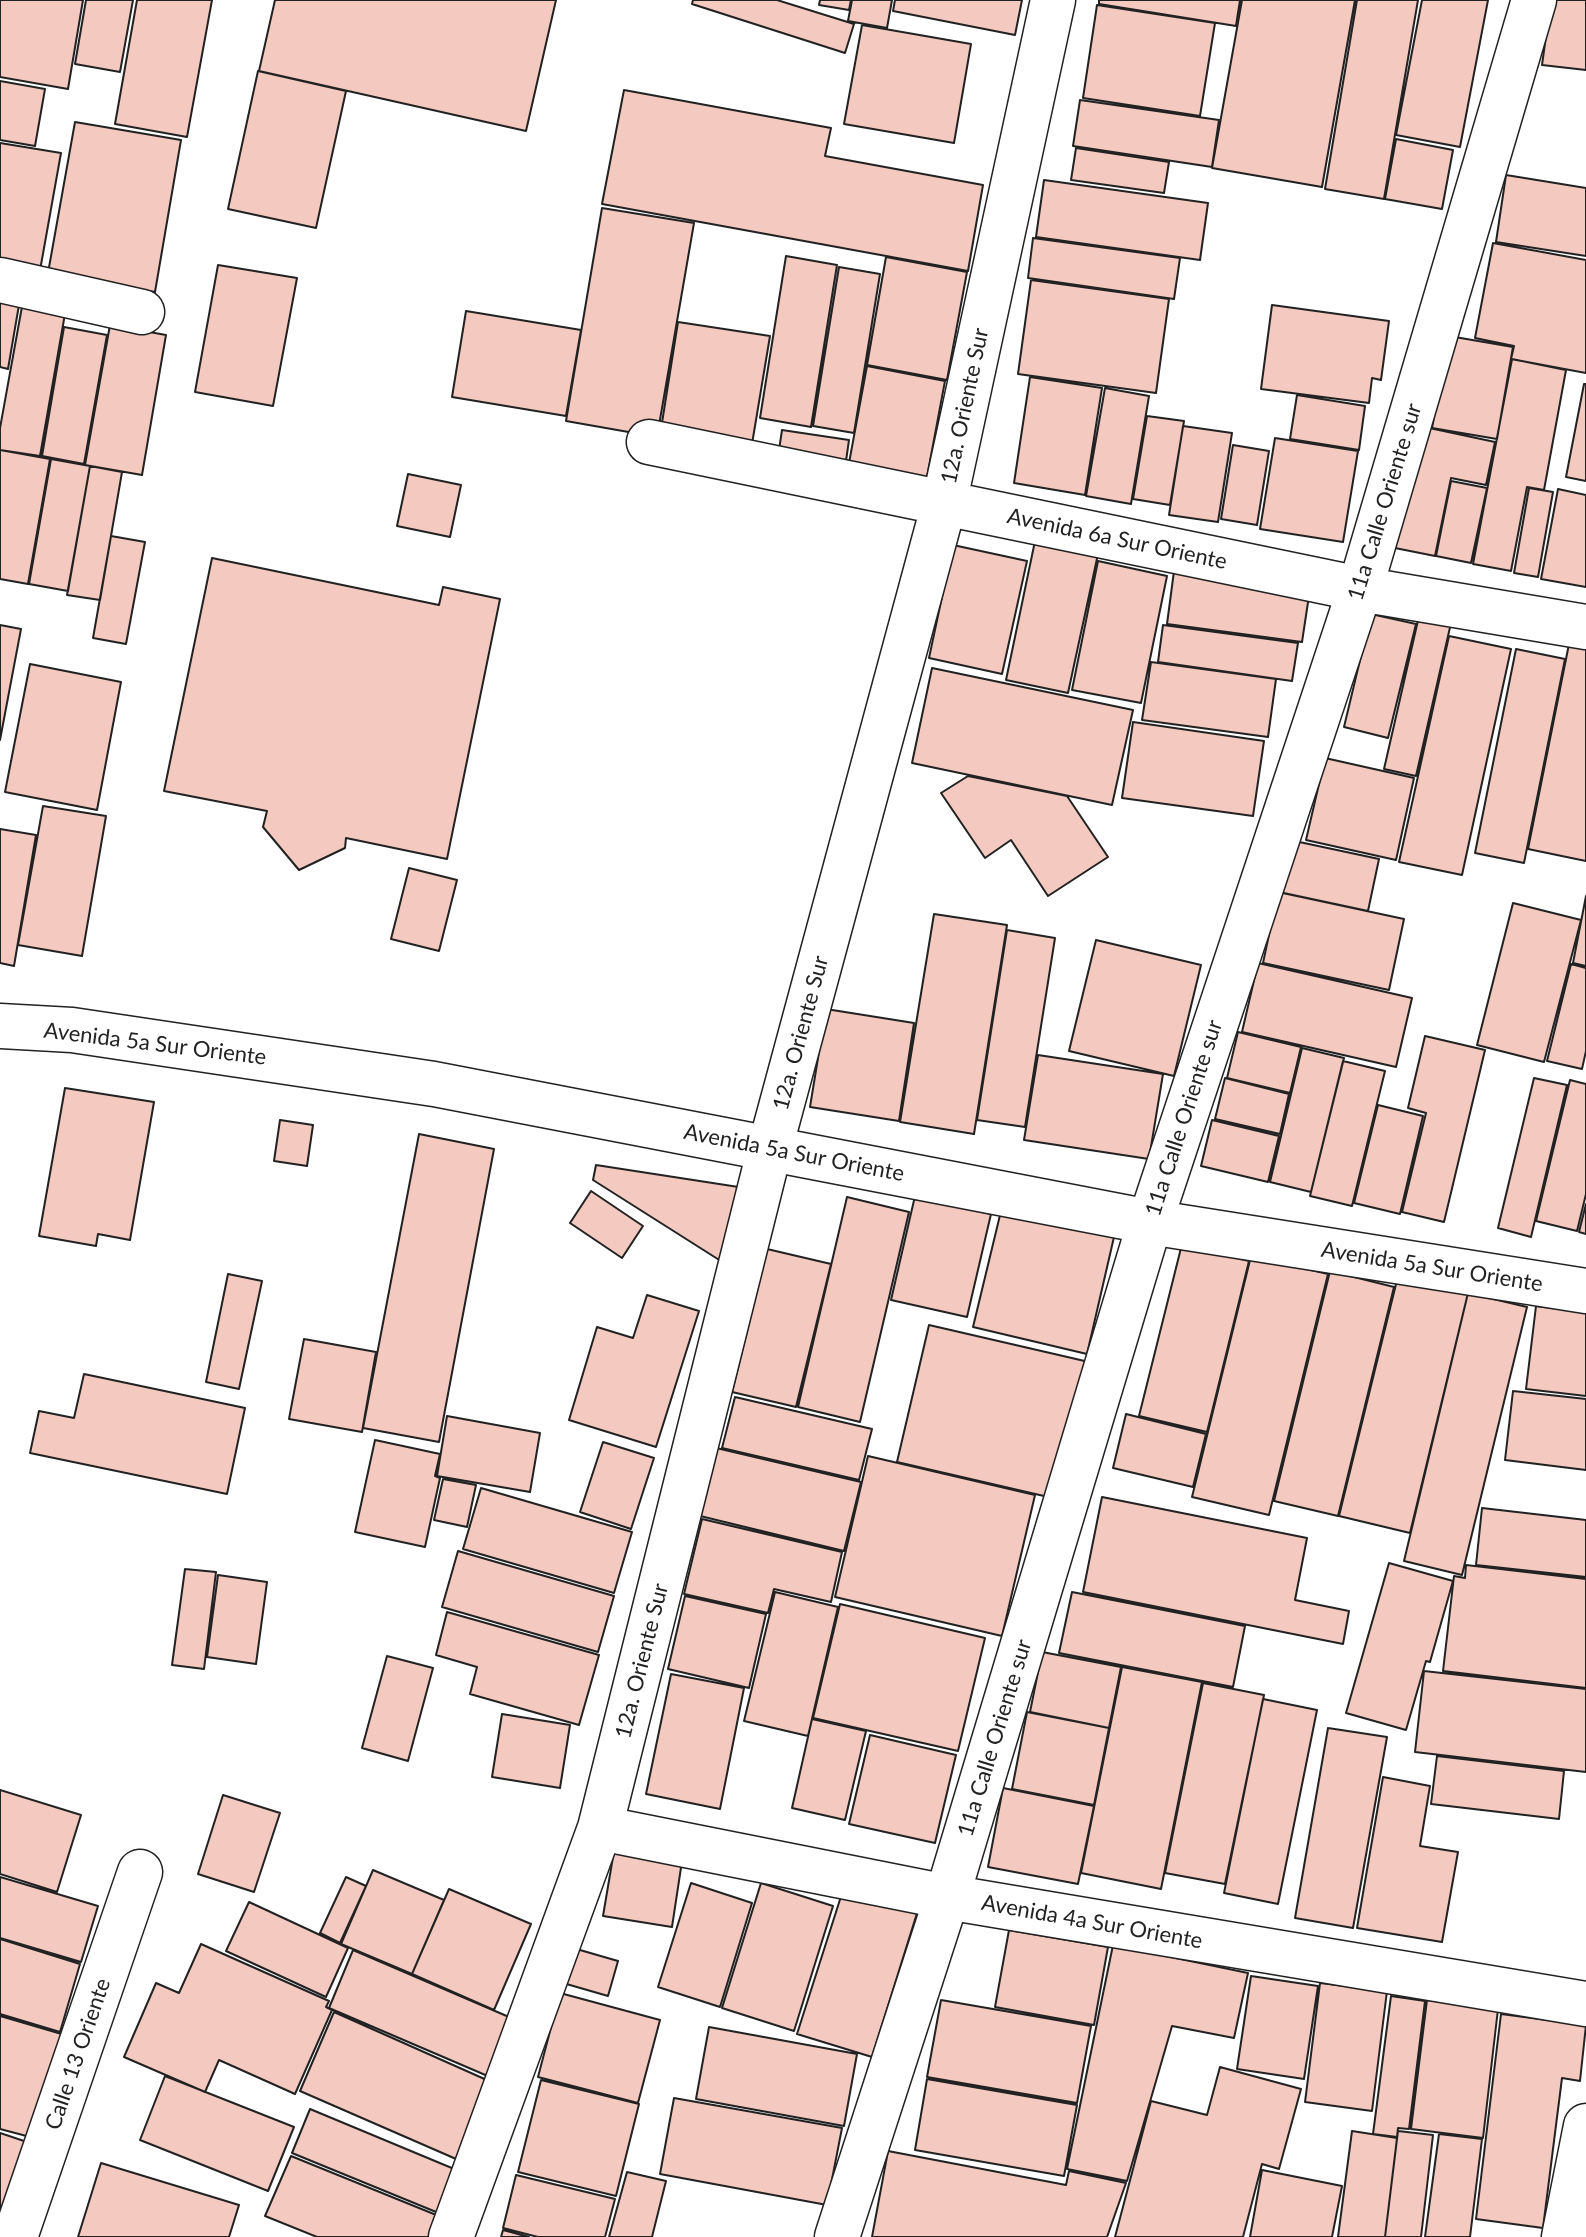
<!DOCTYPE html>
<html>
<head>
<meta charset="utf-8">
<style>
	body { margin:0 }
	canvas { display:block; background:#fff }
</style>
</head>
<body>
<canvas width="1586" height="2237"></canvas>
<script>
const c = document.querySelector('canvas').getContext('2d');
c.lineJoin = 'round';
function fill(path, color) { c.fillStyle = color; c.fill(path, 'evenodd'); }
const poly = rows => new Path2D(rows.map(r => 'M' + r).join(''));
function trace(path, color, width, dash) { c.strokeStyle = color; c.lineWidth = width; c.lineCap = dash ? 'butt' : 'round'; c.setLineDash(dash || []); c.stroke(path); }
function drawText(font, color, halo, rows, align = 'center') {
  c.font = font + ' Lato,sans-serif'; c.lineWidth = 6; c.setLineDash([]); c.textBaseline = 'middle'; c.strokeStyle = halo; c.fillStyle = color; for (const [text, x, y, turn = 0] of rows) {
    c.save(); c.translate(x, y); c.rotate((+turn || 0) * Math.PI / 180); c.textAlign = isNaN(turn) ? turn : align; if (halo) c.strokeText(text, 0, 0); c.fillText(text, 0, 0); c.restore();
  }
}
const building = poly([
	[0,0,83,0,68,89,0,77,0,0],
	[86,0,133,0,120,72,75,64,86,0],
	[137,0,212,0,187,137,115,124,137,0],
	[275,0,556,0,526,131,259,71,275,0],
	[693,0,777,0,854,24,845,53,692,4,693,0],
	[820,0,851,0,849,10,819,5,820,0],
	[852,0,892,0,887,28,848,21,852,0],
	[895,0,1022,0,1015,35,893,11,895,0],
	[1099,0,1240,0,1236,26,1099,4,1099,0],
	[1242,0,1355,0,1322,187,1212,168,1242,0],
	[1357,0,1418,0,1384,199,1325,189,1357,0],
	[1422,0,1488,0,1460,147,1396,135,1422,0],
	[1551,0,1586,0,1586,70,1542,65,1551,0],
	[1097,5,1215,23,1200,116,1083,98,1097,5],
	[862,25,971,44,954,143,844,124,862,25],
	[258,71,346,91,316,228,228,209,258,71],
	[0,81,45,89,35,146,0,140,0,81],
	[624,90,831,128,825,156,983,185,968,271,602,204,624,90],
	[1080,100,1219,120,1212,167,1073,146,1080,100],
	[75,122,181,140,155,292,48,273,75,122],
	[1396,139,1453,150,1442,209,1385,199,1396,139],
	[0,143,61,153,39,276,0,269,0,143],
	[1076,148,1169,162,1164,193,1071,180,1076,148],
	[1506,175,1586,188,1586,256,1496,242,1506,175],
	[1044,180,1208,203,1200,260,1036,237,1044,180],
	[602,208,694,223,657,437,566,421,602,208],
	[1033,238,1180,258,1174,299,1028,278,1033,238],
	[1493,243,1586,260,1586,373,1511,359,1514,346,1475,338,1493,243],
	[786,256,837,265,811,427,760,418,786,256],
	[886,257,967,272,947,380,867,365,886,257],
	[218,265,297,278,273,406,195,392,218,265],
	[839,267,880,274,854,433,813,426,839,267],
	[1031,280,1169,299,1156,393,1018,374,1031,280],
	[0,296,20,299,8,369,0,367,0,296],
	[23,301,66,308,40,456,0,450,0,428,23,301],
	[1272,305,1389,321,1381,380,1372,378,1369,403,1261,389,1272,305],
	[466,311,581,330,566,416,452,397,466,311],
	[678,322,770,336,752,444,661,429,678,322],
	[110,325,166,335,142,475,85,465,110,325],
	[64,327,107,335,84,464,42,456,64,327],
	[1449,336,1513,347,1497,439,1432,428,1449,336],
	[1512,359,1566,370,1544,490,1527,487,1511,571,1473,564,1512,359],
	[867,366,945,381,927,477,849,463,867,366],
	[1030,377,1102,388,1085,495,1014,483,1030,377],
	[1584,384,1586,384,1586,481,1566,477,1584,384],
	[1105,388,1149,396,1131,504,1086,496,1105,388],
	[1297,395,1365,406,1359,450,1290,439,1297,395],
	[1147,416,1184,421,1170,505,1133,499,1147,416],
	[1183,426,1232,433,1218,522,1169,515,1183,426],
	[1420,426,1495,442,1486,485,1451,478,1435,556,1395,548,1420,426],
	[782,430,849,440,846,461,779,450,782,430],
	[1275,438,1358,451,1343,542,1260,529,1275,438],
	[1233,445,1269,451,1257,525,1221,519,1233,445],
	[0,450,50,459,28,584,0,579,0,450],
	[51,459,90,466,68,591,29,584,51,459],
	[90,466,122,472,100,600,67,595,90,466],
	[408,474,461,485,450,537,397,526,408,474],
	[1451,481,1487,488,1471,563,1436,556,1451,481],
	[1529,488,1553,492,1538,577,1514,573,1529,488],
	[1558,489,1586,495,1586,587,1541,579,1558,489],
	[111,536,145,542,126,644,93,638,111,536],
	[1035,541,1098,554,1068,693,1006,680,1035,541],
	[953,545,1027,561,1002,674,929,658,953,545],
	[212,558,439,605,443,587,500,599,447,859,346,838,345,848,299,870,263,827,267,811,164,791,212,558],
	[1098,561,1167,576,1141,703,1072,690,1098,561],
	[1174,571,1310,589,1302,642,1167,624,1174,571],
	[1371,614,1416,624,1388,738,1344,727,1371,614],
	[1419,616,1451,623,1416,776,1384,769,1419,616],
	[0,625,21,629,0,740,0,625],
	[1163,625,1298,643,1292,681,1158,662,1163,625],
	[1449,636,1511,649,1462,875,1399,862,1449,636],
	[1570,639,1586,643,1586,861,1528,849,1570,639],
	[1516,649,1565,659,1524,863,1475,853,1516,649],
	[1151,662,1276,679,1268,737,1142,720,1151,662],
	[30,664,121,682,97,810,5,792,30,664],
	[932,668,1133,710,1112,805,912,763,932,668],
	[1133,722,1264,741,1253,816,1122,798,1133,722],
	[1325,758,1414,778,1396,860,1306,840,1325,758],
	[968,776,1067,796,1108,857,1048,896,1011,840,985,858,941,793,968,776],
	[43,806,106,816,82,956,18,945,43,806],
	[0,829,36,835,14,966,0,963,0,829],
	[1290,840,1379,859,1368,911,1279,892,1290,840],
	[409,868,457,880,439,951,391,939,409,868],
	[1278,892,1404,919,1389,990,1263,963,1278,892],
	[1586,896,1586,966,1573,963,1586,896],
	[1513,903,1581,920,1544,1062,1477,1045,1513,903],
	[934,914,1007,925,974,1134,900,1122,934,914],
	[1007,930,1055,938,1025,1127,977,1120,1007,930],
	[1096,940,1201,965,1174,1076,1069,1051,1096,940],
	[1258,963,1412,998,1396,1067,1242,1032,1258,963],
	[1571,964,1586,968,1586,1051,1582,1069,1547,1061,1571,964],
	[826,1009,914,1023,899,1121,810,1107,826,1009],
	[1238,1032,1301,1047,1290,1093,1227,1078,1238,1032],
	[1425,1036,1485,1050,1444,1222,1402,1212,1426,1113,1408,1108,1425,1036],
	[1302,1048,1344,1058,1311,1192,1270,1182,1302,1048],
	[1038,1055,1163,1074,1149,1159,1024,1140,1038,1055],
	[1343,1061,1385,1071,1352,1206,1310,1196,1343,1061],
	[1225,1078,1289,1094,1280,1134,1215,1119,1225,1078],
	[1534,1078,1567,1085,1531,1237,1498,1228,1534,1078],
	[1570,1080,1586,1084,1586,1194,1577,1231,1536,1221,1570,1080],
	[65,1088,154,1102,130,1240,98,1234,96,1246,39,1236,65,1088],
	[1378,1105,1423,1116,1400,1214,1354,1203,1378,1105],
	[280,1120,313,1125,307,1166,274,1161,280,1120],
	[1212,1120,1279,1136,1268,1182,1201,1166,1212,1120],
	[419,1134,494,1149,439,1442,363,1428,419,1134],
	[596,1165,745,1188,724,1263,593,1180,596,1165],
	[591,1191,643,1226,622,1258,570,1223,591,1191],
	[915,1196,991,1214,967,1317,891,1300,915,1196],
	[847,1197,909,1212,860,1422,798,1407,847,1197],
	[1586,1204,1586,1234,1579,1232,1586,1204],
	[1001,1211,1114,1237,1087,1354,973,1327,1001,1211],
	[1182,1244,1249,1261,1207,1432,1139,1416,1182,1244],
	[767,1249,831,1264,796,1407,732,1392,767,1249],
	[1251,1256,1328,1274,1269,1515,1192,1497,1251,1256],
	[1330,1271,1394,1287,1338,1516,1274,1501,1330,1271],
	[228,1274,262,1281,239,1389,206,1382,228,1274],
	[1398,1276,1468,1293,1410,1533,1339,1516,1398,1276],
	[1468,1293,1527,1307,1462,1575,1404,1561,1468,1293],
	[647,1295,699,1311,656,1447,569,1420,597,1327,633,1338,647,1295],
	[1536,1306,1586,1312,1586,1396,1526,1389,1536,1306],
	[929,1325,1089,1362,1057,1499,897,1462,929,1325],
	[304,1339,376,1352,362,1432,289,1419,304,1339],
	[84,1374,245,1408,227,1494,30,1453,39,1411,74,1418,84,1374],
	[1513,1391,1586,1399,1586,1470,1505,1460,1513,1391],
	[735,1397,872,1429,859,1480,722,1448,735,1397],
	[1126,1414,1206,1434,1193,1487,1113,1468,1126,1414],
	[447,1416,540,1433,530,1492,437,1476,447,1416],
	[375,1440,440,1454,435,1476,440,1478,425,1547,355,1532,375,1440],
	[603,1442,654,1458,631,1529,580,1512,603,1442],
	[712,1447,861,1482,844,1551,696,1515,712,1447],
	[868,1456,1035,1495,1002,1636,835,1597,868,1456],
	[443,1479,476,1485,467,1527,434,1520,443,1479],
	[481,1488,632,1532,614,1593,463,1549,481,1488],
	[1102,1497,1307,1538,1295,1600,1349,1611,1343,1644,1083,1592,1102,1497],
	[1482,1508,1586,1520,1586,1577,1476,1565,1482,1508],
	[702,1519,842,1552,831,1602,774,1589,768,1613,684,1594,702,1519],
	[458,1551,614,1596,598,1652,442,1607,458,1551],
	[1389,1563,1453,1581,1430,1662,1426,1661,1406,1730,1346,1713,1389,1563],
	[1466,1565,1586,1579,1586,1688,1443,1671,1454,1576,1465,1578,1466,1565],
	[185,1569,216,1572,204,1669,172,1665,185,1569],
	[218,1575,267,1582,256,1664,207,1657,218,1575],
	[775,1592,838,1607,808,1736,744,1721,775,1592],
	[1072,1592,1245,1626,1233,1687,1059,1653,1072,1592],
	[685,1596,766,1614,749,1688,668,1669,685,1596],
	[840,1604,985,1638,958,1751,813,1718,840,1604],
	[447,1612,599,1655,579,1725,470,1694,477,1667,436,1655,447,1612],
	[1042,1652,1121,1667,1109,1728,1030,1712,1042,1652],
	[387,1656,433,1668,408,1761,362,1748,387,1656],
	[1122,1667,1202,1682,1161,1889,1081,1873,1122,1667],
	[1424,1671,1586,1689,1586,1772,1415,1752,1424,1671],
	[671,1674,744,1688,720,1809,646,1794,671,1674],
	[1203,1683,1264,1695,1225,1884,1165,1873,1203,1683],
	[1263,1699,1317,1710,1278,1904,1224,1893,1263,1699],
	[1027,1712,1109,1728,1094,1805,1012,1789,1027,1712],
	[502,1714,570,1725,560,1788,492,1777,502,1714],
	[812,1719,866,1731,845,1820,792,1808,812,1719],
	[1328,1728,1387,1737,1353,1928,1295,1918,1328,1728],
	[870,1735,956,1755,935,1843,849,1824,870,1735],
	[1437,1756,1564,1771,1559,1819,1431,1804,1437,1756],
	[1383,1777,1430,1786,1420,1846,1458,1852,1442,1942,1357,1928,1383,1777],
	[1003,1788,1094,1806,1078,1884,988,1867,1003,1788],
	[0,1790,81,1815,57,1892,0,1874,0,1790],
	[223,1795,280,1813,254,1892,198,1874,223,1795],
	[614,1851,682,1861,672,1927,603,1916,614,1851],
	[373,1870,444,1900,412,1974,341,1944,373,1870],
	[0,1877,98,1906,81,1962,0,1938,0,1877],
	[346,1877,366,1886,340,1943,320,1933,346,1877],
	[691,1883,752,1903,720,2007,658,1987,691,1883],
	[761,1883,833,1906,794,2031,722,2008,761,1883],
	[844,1887,918,1910,872,2057,797,2034,844,1887],
	[449,1889,531,1924,494,2010,412,1974,449,1889],
	[249,1902,348,1948,326,1997,226,1951,249,1902],
	[1009,1930,1108,1947,1094,2025,995,2007,1009,1930],
	[0,1939,80,1964,60,2032,0,2014,0,1939],
	[201,1944,329,2001,326,2007,332,2010,295,2094,219,2060,205,2092,124,2057,156,1983,179,1993,201,1944],
	[1113,1945,1248,1973,1234,2038,1172,2026,1127,2181,1067,2169,1113,1945],
	[573,1948,618,1961,608,1996,563,1983,573,1948],
	[353,1950,516,2020,490,2077,329,2008,353,1950],
	[1251,1976,1318,1986,1304,2079,1237,2069,1251,1976],
	[1320,1983,1387,1991,1372,2111,1305,2102,1320,1983],
	[560,1993,660,2020,638,2103,538,2077,560,1993],
	[1391,1996,1425,2001,1409,2129,1398,2128,1397,2137,1373,2134,1391,1996],
	[941,2000,1091,2026,1077,2103,927,2077,941,2000],
	[1427,2000,1498,2009,1483,2138,1411,2129,1427,2000],
	[334,2012,498,2085,463,2162,300,2091,334,2012],
	[1501,2014,1586,2025,1580,2081,1562,2078,1543,2228,1476,2219,1501,2014],
	[0,2016,65,2035,34,2138,0,2129,0,2016],
	[709,2027,857,2054,844,2126,696,2099,709,2027],
	[1220,2067,1301,2089,1279,2169,1262,2164,1243,2237,1115,2237,1151,2101,1207,2115,1220,2067],
	[165,2076,294,2127,268,2191,140,2140,165,2076],
	[927,2079,1077,2105,1064,2176,915,2150,927,2079],
	[541,2080,639,2104,616,2196,518,2172,541,2080],
	[674,2098,842,2128,827,2205,660,2174,674,2098],
	[310,2109,459,2171,441,2214,292,2153,310,2109],
	[1352,2131,1397,2138,1385,2237,1338,2237,1352,2131],
	[1398,2131,1433,2135,1421,2237,1385,2237,1398,2131],
	[0,2133,30,2143,0,2237,0,2133],
	[1439,2134,1482,2139,1470,2237,1425,2237,1439,2134],
	[888,2151,1066,2185,1069,2171,1126,2183,1107,2237,872,2237,888,2151],
	[291,2156,451,2221,444,2237,317,2237,265,2216,291,2156],
	[101,2163,239,2205,229,2237,78,2237,101,2163],
	[1262,2170,1342,2186,1332,2237,1250,2237,1262,2170],
	[627,2172,666,2181,652,2237,609,2237,627,2172],
	[516,2175,615,2199,605,2237,538,2237,503,2228,516,2175],
	[503,2230,529,2237,501,2237,503,2230]
]);
fill(building, '#f3c9c0');
trace(building, '#222', 2);
const street = poly([
	[0,280,142,312],
	[649,442,1360,589,1586,627],
	[600,1828,947,1897,1586,2004],
	[15,2237,140,1872],
	[451,2237,600,1828,770,1148,944,504,1053,0],
	[837,2237,947,1897,1150,1222,1360,589,1534,0],
	[1564,2237,1586,2126]
]);
const secondary = poly([
	[0,1026,72,1030,434,1084,1150,1222,1586,1291]
]);
trace(street, '#222', 47);
trace(secondary, '#222', 47);
trace(street, '#fff', 44);
trace(secondary, '#fff', 44);
drawText('22px', '#222', '#fff', [
	["12a. Oriente Sur",965,406,-78],
	["11a Calle Oriente sur",1385,502,-73],
	["Avenida 6a Sur Oriente",1117,539,12],
	["12a. Oriente Sur",801,1033,-75],
	["Avenida 5a Sur Oriente",155,1044,7],
	["11a Calle Oriente sur",1184,1118,-72],
	["Avenida 5a Sur Oriente",794,1153,11],
	["Avenida 5a Sur Oriente",1432,1267,9],
	["12a. Oriente Sur",642,1661,-76],
	["11a Calle Oriente sur",995,1738,-73],
	["Avenida 4a Sur Oriente",1092,1922,10],
	["Calle 13 Oriente",78,2054,-71]
]);
</script>
</body>
</html>
